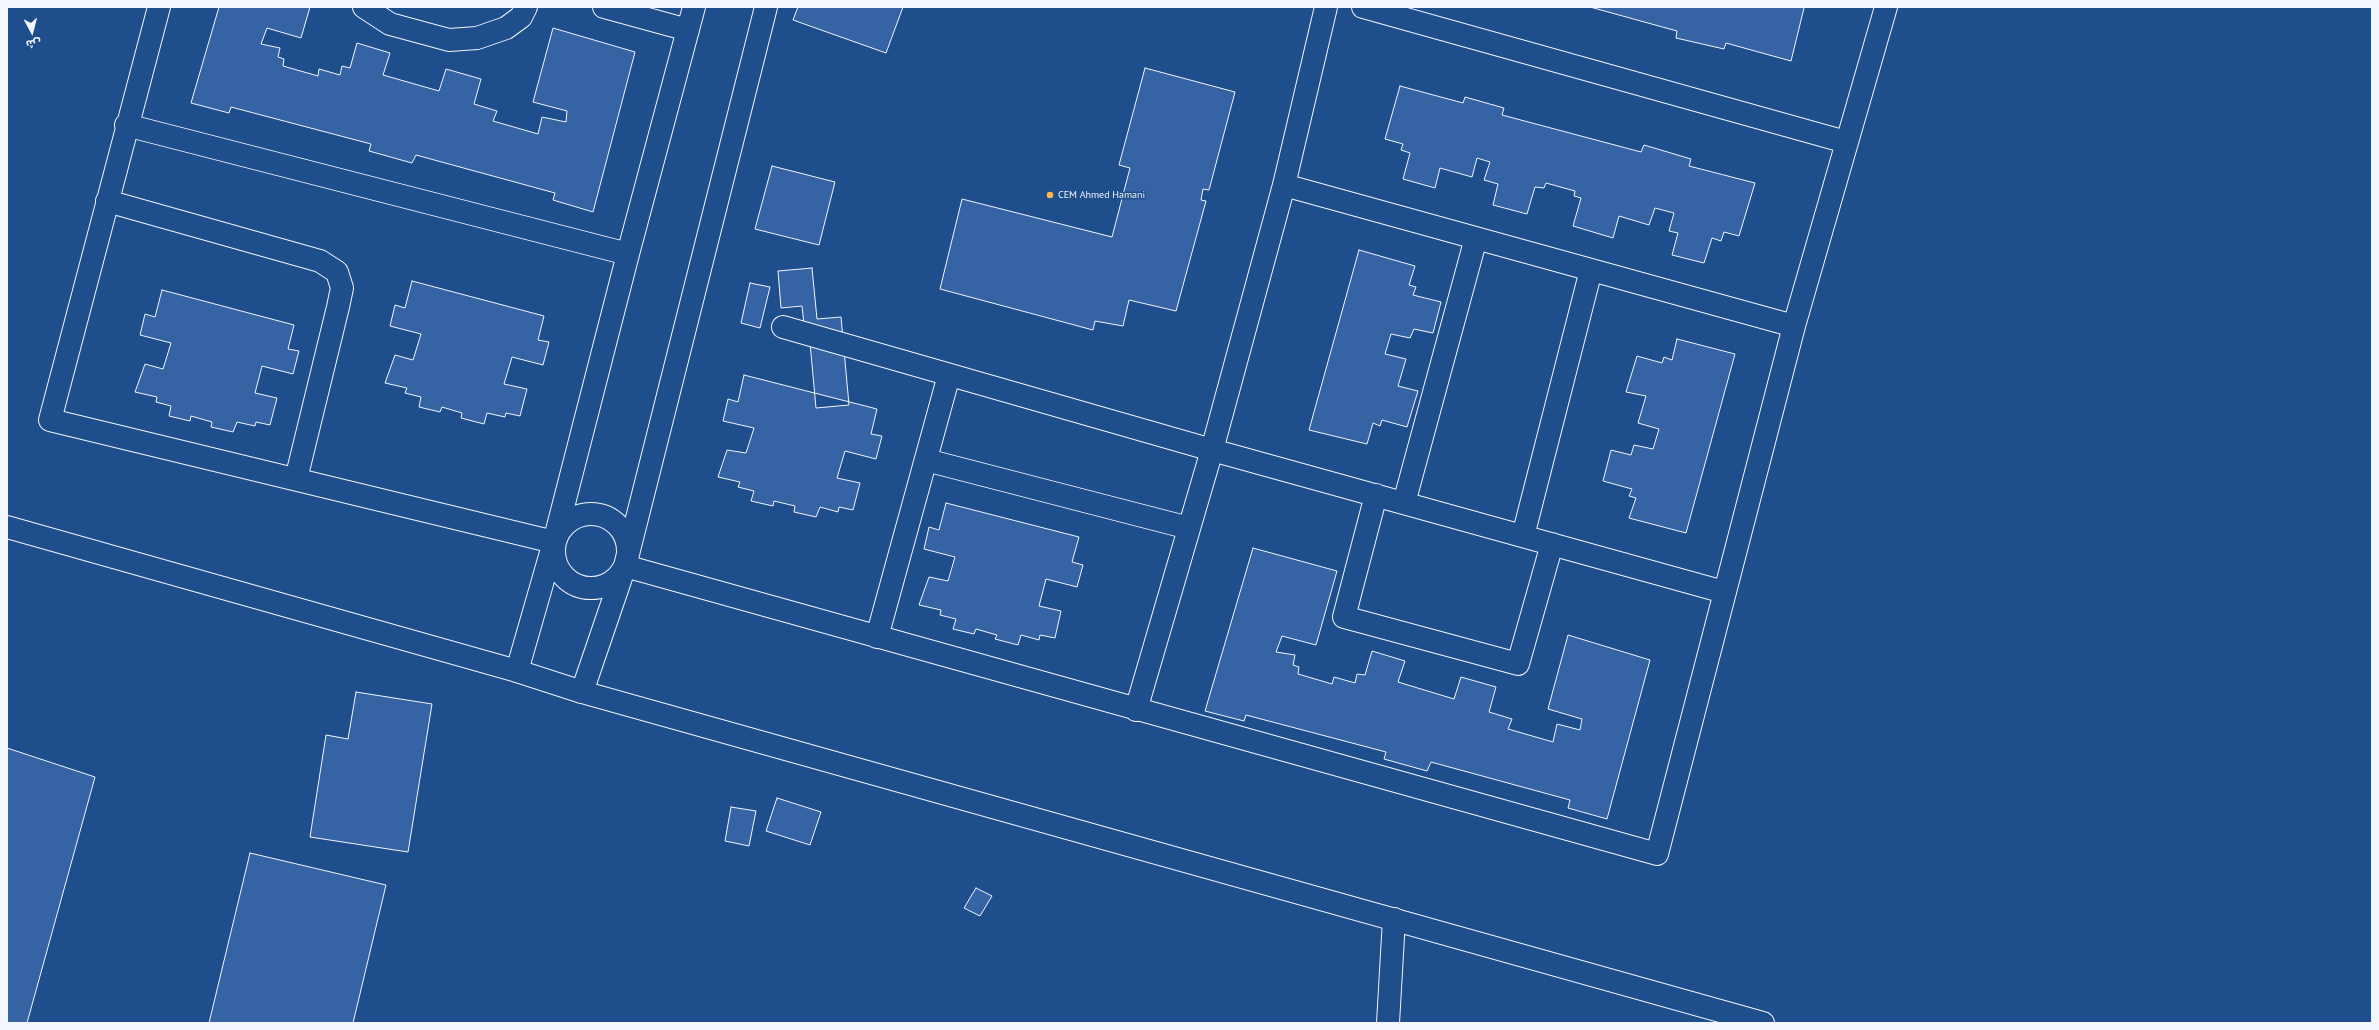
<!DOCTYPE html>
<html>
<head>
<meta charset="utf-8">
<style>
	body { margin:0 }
	#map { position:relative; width:2379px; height:1030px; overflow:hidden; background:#1f4e8c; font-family:"PT Sans","Noto Sans Arabic",sans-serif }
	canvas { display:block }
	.frame { position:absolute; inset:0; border:8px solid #f2f6ff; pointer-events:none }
	.north { position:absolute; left:12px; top:12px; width:40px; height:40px; -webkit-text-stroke:3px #1f4e8c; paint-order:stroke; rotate:173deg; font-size:11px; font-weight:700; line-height:16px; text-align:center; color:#f2f6ff }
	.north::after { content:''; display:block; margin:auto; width:14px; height:18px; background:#f2f6ff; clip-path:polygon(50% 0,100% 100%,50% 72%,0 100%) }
</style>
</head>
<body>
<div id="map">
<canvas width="2379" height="1030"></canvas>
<div class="frame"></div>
<div class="north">ش</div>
</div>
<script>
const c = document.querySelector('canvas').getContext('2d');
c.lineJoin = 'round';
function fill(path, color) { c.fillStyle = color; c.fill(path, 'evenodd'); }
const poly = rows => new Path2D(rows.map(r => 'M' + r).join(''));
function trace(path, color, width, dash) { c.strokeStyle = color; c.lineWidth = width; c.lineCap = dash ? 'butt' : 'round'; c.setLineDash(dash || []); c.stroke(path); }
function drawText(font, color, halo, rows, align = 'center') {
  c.font = font + ' "PT Sans",sans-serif'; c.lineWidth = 3; c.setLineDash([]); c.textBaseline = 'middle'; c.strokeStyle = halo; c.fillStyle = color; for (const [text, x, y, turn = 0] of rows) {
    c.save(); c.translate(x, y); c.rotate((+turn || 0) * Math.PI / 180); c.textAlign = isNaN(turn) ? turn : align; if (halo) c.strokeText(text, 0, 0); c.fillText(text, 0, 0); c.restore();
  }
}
const building = poly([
	[219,7,310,7,301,38,267,28,261,44,280,48,278,57,284,59,283,66,318,76,319,69,340,75,342,66,350,68,357,43,390,53,383,75,439,91,446,69,481,79,474,104,497,111,493,121,538,134,542,117,566,122,567,111,533,102,553,28,635,52,593,212,553,200,555,193,416,155,412,163,369,151,371,144,231,107,229,113,191,103,219,7],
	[798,7,903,7,886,53,793,20,798,7],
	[1590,7,1803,7,1804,8,1791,61,1726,43,1724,49,1676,38,1677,31,1590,7],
	[1145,68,1235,92,1209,190,1203,189,1201,200,1206,201,1176,311,1129,300,1123,326,1095,321,1093,330,940,289,962,199,1112,237,1130,168,1119,165,1145,68],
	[1400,86,1463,103,1465,97,1504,108,1502,115,1641,152,1644,145,1691,159,1689,166,1755,183,1739,236,1724,232,1721,241,1712,238,1704,263,1672,255,1678,233,1669,231,1674,213,1655,208,1649,225,1619,216,1613,238,1573,226,1581,198,1574,196,1575,191,1546,183,1544,188,1535,187,1527,214,1493,205,1498,184,1484,180,1490,162,1477,158,1472,177,1440,168,1435,188,1403,179,1410,153,1401,150,1403,144,1385,139,1400,86],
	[772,166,835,182,819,245,755,229,772,166],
	[1359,250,1415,266,1409,285,1416,287,1413,295,1441,302,1433,333,1414,329,1410,338,1391,334,1385,354,1406,359,1398,386,1418,391,1407,427,1382,420,1380,426,1373,423,1367,444,1309,430,1359,250],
	[812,268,817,319,841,317,849,405,816,408,810,343,806,343,802,306,781,308,778,271,812,268],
	[412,281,544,316,538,340,549,342,543,365,512,357,504,384,527,389,520,416,506,413,505,417,487,413,484,424,461,418,462,413,442,407,440,412,419,407,421,397,405,393,407,388,385,383,395,355,413,360,421,334,390,326,395,305,405,308,412,281],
	[750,283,770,287,760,328,741,323,750,283],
	[162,290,294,325,288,349,299,351,293,374,262,366,255,393,277,398,270,425,256,422,255,426,237,422,233,432,211,427,212,422,191,416,190,421,169,416,171,406,156,402,157,397,135,392,145,364,163,369,171,343,140,335,145,314,155,317,162,290],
	[1677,339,1735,354,1686,533,1629,518,1636,498,1629,496,1632,489,1603,481,1611,450,1631,455,1634,445,1653,449,1659,429,1638,423,1646,396,1626,392,1637,356,1662,363,1664,357,1672,360,1677,339],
	[744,375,877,409,871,434,882,436,876,459,845,451,837,478,860,483,853,510,839,507,838,512,820,507,816,517,794,512,795,506,774,501,773,506,751,501,754,491,738,487,740,482,718,477,727,450,746,453,754,428,723,421,728,399,738,402,744,375],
	[946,503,1079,537,1072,562,1083,565,1077,587,1046,579,1039,606,1061,611,1055,638,1040,635,1039,640,1021,635,1018,645,995,639,997,635,976,629,974,634,953,629,956,619,940,615,941,610,919,605,929,577,948,581,955,557,924,549,929,527,939,530,946,503],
	[1253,548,1337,571,1316,645,1282,636,1276,652,1295,655,1293,665,1299,667,1298,674,1332,684,1334,677,1355,683,1357,674,1365,675,1372,651,1405,661,1398,682,1454,699,1461,677,1496,687,1489,712,1512,719,1508,729,1553,742,1557,724,1580,730,1582,719,1548,709,1568,635,1650,660,1607,819,1568,808,1570,800,1431,762,1427,771,1384,759,1386,752,1246,715,1244,721,1205,711,1253,548],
	[356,692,432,704,408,852,310,837,326,735,348,739,356,692],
	[7,748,95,777,27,1023,7,1023,7,748],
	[777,798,821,812,810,845,766,831,777,798],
	[731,807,756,811,749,846,725,841,731,807],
	[250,853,386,885,353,1023,209,1023,250,853],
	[976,888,992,896,980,916,964,908,976,888]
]);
fill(building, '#3563a3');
trace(building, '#f2f6ff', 1);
const minor = poly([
	[159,7,50,420,554,542],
	[364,7,390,24,449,40,477,38,506,28,521,17,526,7],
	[604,7,688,30],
	[1363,7,1846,142],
	[126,125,628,254],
	[1284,185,1794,326],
	[107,201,320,261,337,272,342,288,338,307,296,479],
	[783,327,1212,450,1724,592],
	[926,460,1189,528],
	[1376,495,1344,617,1518,664,1552,544],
	[1404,503,1476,238],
	'554 551a37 37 0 1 1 74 0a37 37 0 1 1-74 0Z',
	[1523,536,1591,270],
	[625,566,1657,854,1794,326,1886,7],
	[877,637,949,375],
	[517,671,554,542,628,254,694,7],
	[582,692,625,566,766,7],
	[1136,710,1212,450,1284,185,1326,7],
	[1388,1023,1394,919]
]);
const major = poly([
	[7,527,517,671,582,692,1763,1023]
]);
trace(minor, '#f2f6ff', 24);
trace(major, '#f2f6ff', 24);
trace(minor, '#1f4e8c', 22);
trace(major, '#1f4e8c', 22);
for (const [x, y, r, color] of [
	[1050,195,4,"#ffb74d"]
]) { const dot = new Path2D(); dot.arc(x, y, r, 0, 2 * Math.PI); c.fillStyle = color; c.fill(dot); trace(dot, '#1f4e8c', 1.5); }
drawText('10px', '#f2f6ff', '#1f4e8c', [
	["CEM Ahmed Hamani",1058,195]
], 'left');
</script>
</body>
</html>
